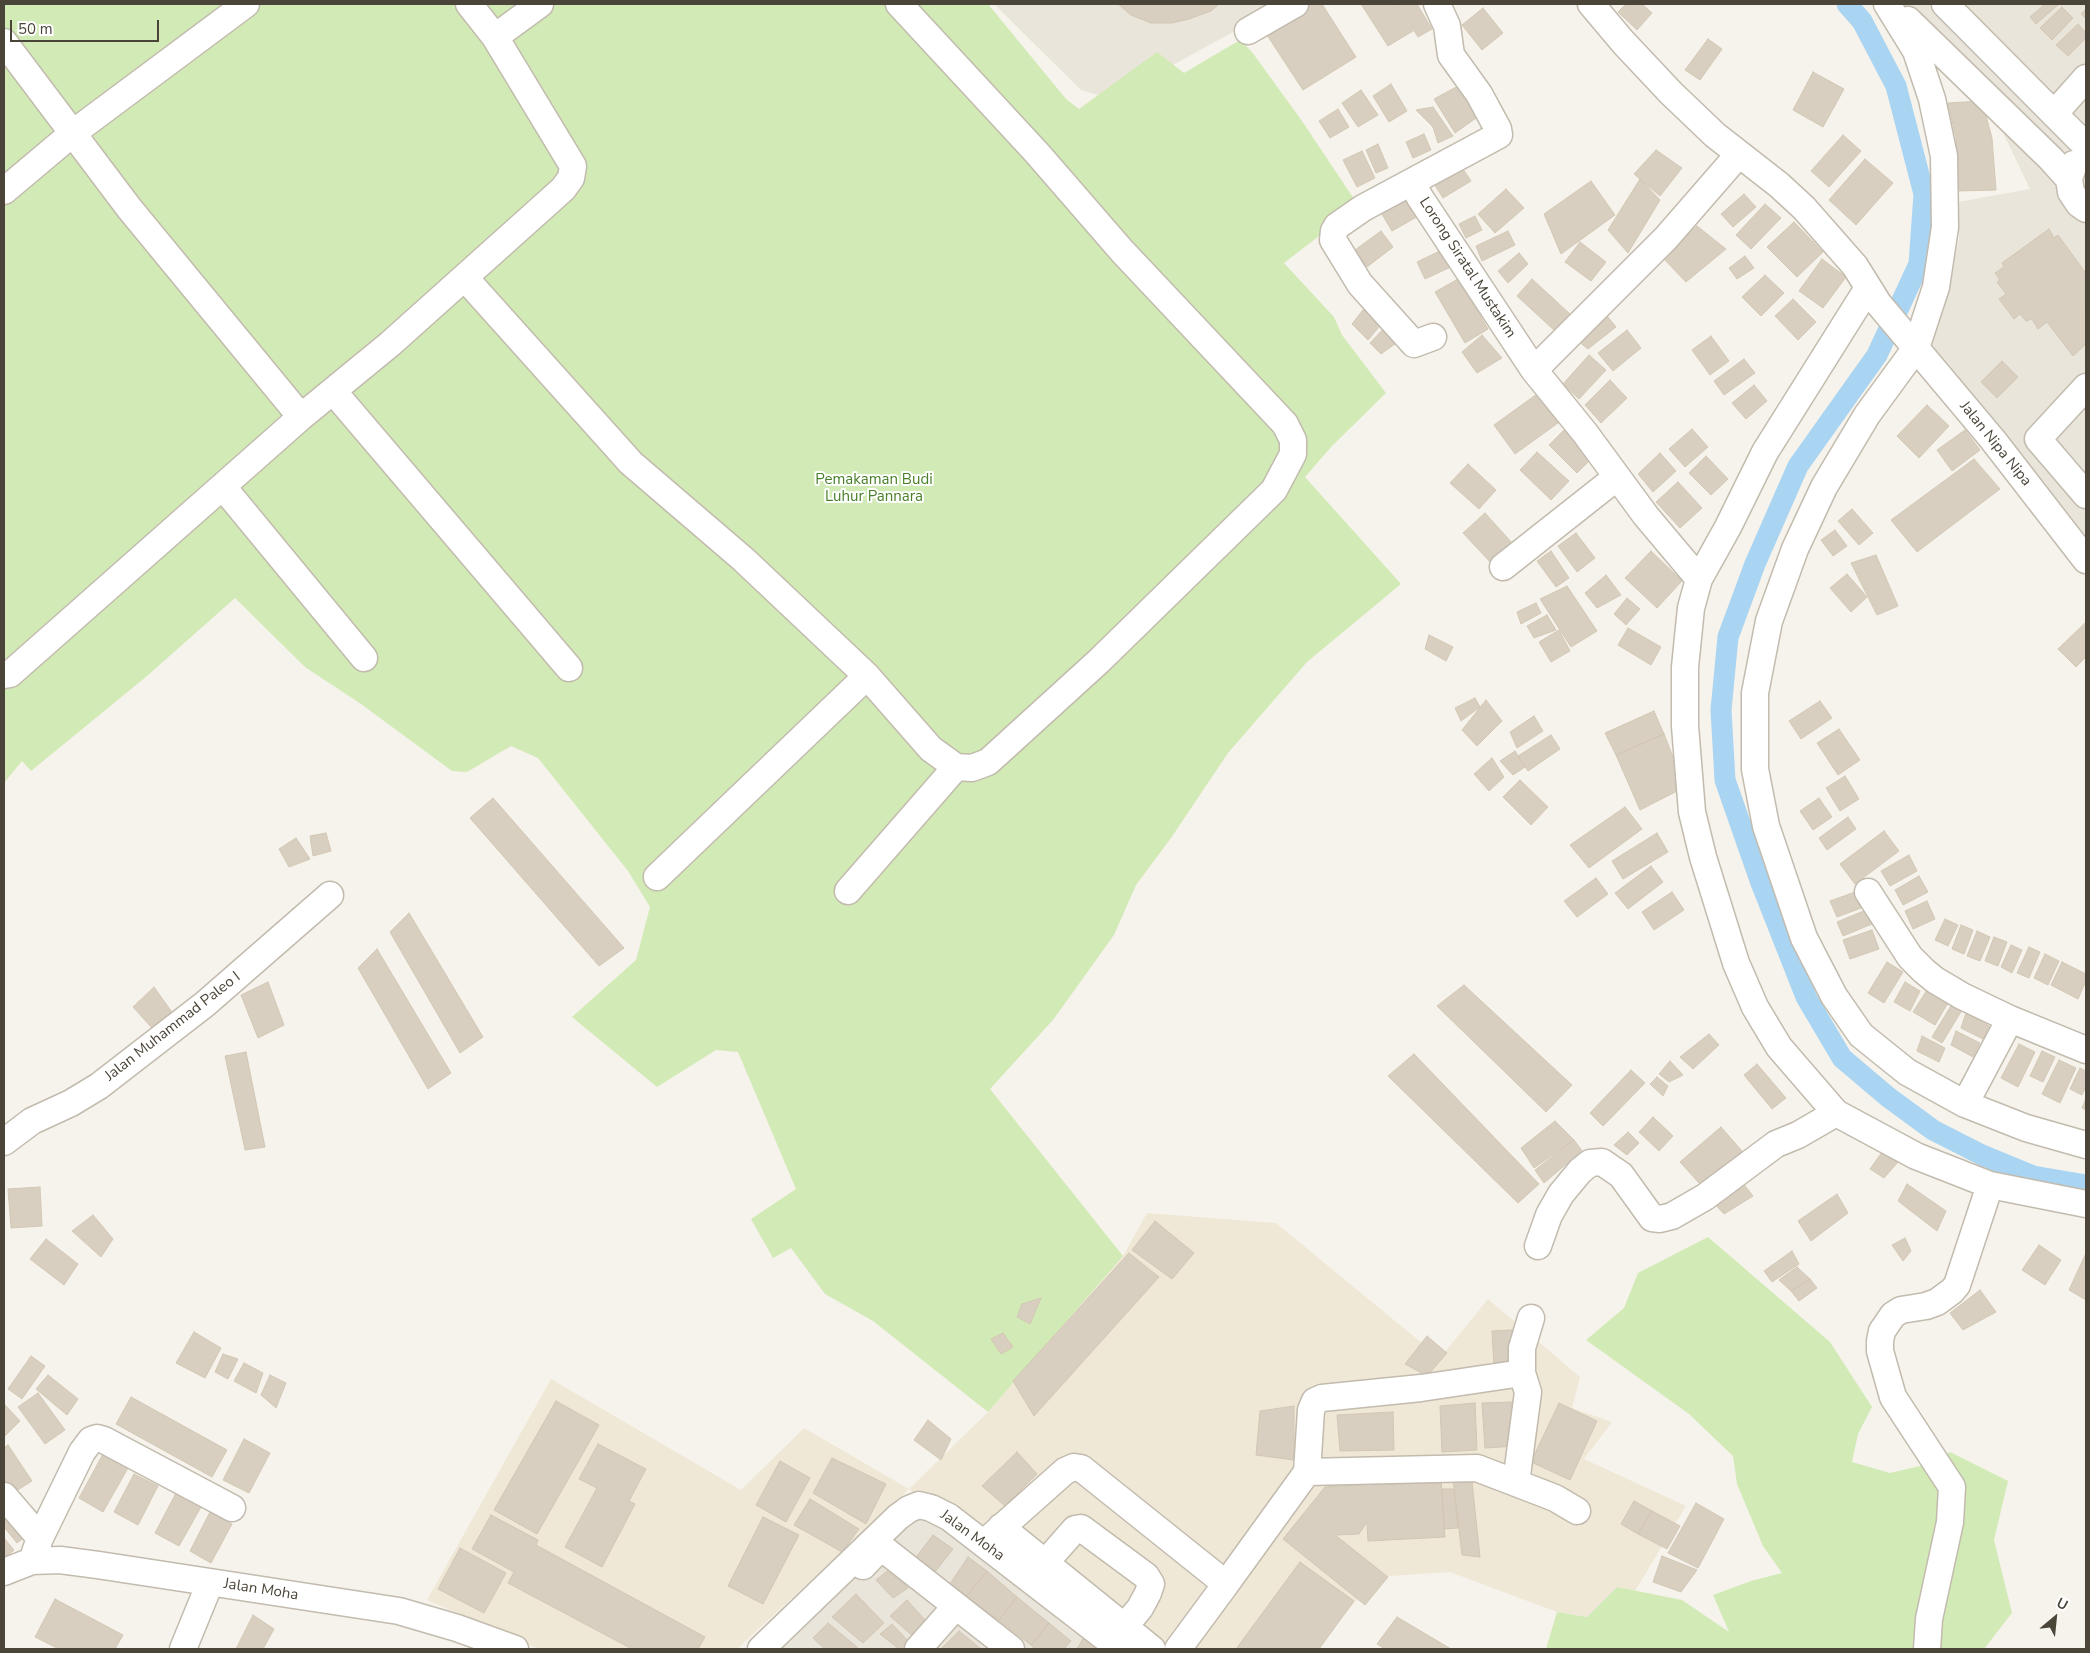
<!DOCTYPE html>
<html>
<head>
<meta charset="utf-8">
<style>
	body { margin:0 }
	#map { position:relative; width:2090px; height:1653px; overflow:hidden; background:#f6f3ec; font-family:"Nunito Sans",sans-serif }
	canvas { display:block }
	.frame { position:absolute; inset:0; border:5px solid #4b4439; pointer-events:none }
	.north { position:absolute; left:2030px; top:1593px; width:50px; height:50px; -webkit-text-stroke:4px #fff; paint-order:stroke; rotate:28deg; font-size:14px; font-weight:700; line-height:20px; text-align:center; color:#4b4439 }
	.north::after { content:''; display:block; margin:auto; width:18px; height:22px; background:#4b4439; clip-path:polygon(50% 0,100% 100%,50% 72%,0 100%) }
	.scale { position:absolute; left:10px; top:20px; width:149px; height:22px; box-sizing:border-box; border:2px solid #4b4439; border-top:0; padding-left:6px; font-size:15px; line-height:18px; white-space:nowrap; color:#4b4439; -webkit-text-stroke:4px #fff; paint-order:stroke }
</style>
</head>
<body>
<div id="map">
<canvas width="2090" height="1653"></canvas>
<div class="frame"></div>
<div class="north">U</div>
<div class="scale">50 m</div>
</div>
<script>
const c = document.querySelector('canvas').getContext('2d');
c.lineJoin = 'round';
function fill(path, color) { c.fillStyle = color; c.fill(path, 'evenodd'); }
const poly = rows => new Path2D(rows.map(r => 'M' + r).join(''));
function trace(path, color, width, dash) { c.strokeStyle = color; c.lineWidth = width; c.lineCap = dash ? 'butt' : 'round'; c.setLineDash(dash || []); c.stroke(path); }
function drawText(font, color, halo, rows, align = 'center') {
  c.font = font + ' "Nunito Sans",sans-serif'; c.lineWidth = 4; c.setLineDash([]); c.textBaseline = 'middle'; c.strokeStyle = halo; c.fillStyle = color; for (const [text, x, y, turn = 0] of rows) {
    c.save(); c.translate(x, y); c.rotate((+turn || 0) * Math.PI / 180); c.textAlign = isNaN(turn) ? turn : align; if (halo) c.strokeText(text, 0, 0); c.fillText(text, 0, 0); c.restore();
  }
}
fill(poly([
	[994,4,1284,4,1111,99,1081,90],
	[1876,4,2086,4,2086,542,1929,351,1959,240,1958,202,2030,189,1997,120],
	[919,1505,1115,1649,761,1649]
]), '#eae5da');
fill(poly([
	[1147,1213,1276,1223,1440,1358,1488,1299,1580,1377,1572,1408,1612,1422,1584,1459,1686,1506,1635,1591,1617,1587,1587,1617,1557,1612,1450,1572,1375,1577,1317,1649,1099,1649,909,1489,737,1649,539,1649,427,1600,551,1379,741,1490,804,1428,909,1489,988,1412,1123,1256]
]), '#efe8d6');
fill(poly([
	[4,4,988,4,1066,99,1079,109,1157,52,1184,73,1240,40,1252,52,1302,121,1366,217,1351,230,1319,236,1284,263,1334,317,1342,335,1386,393,1332,446,1305,477,1401,584,1307,662,1228,753,1171,838,1136,885,1114,935,1053,1020,990,1089,1123,1256,988,1412,873,1321,825,1294,791,1248,773,1258,751,1219,796,1189,738,1052,716,1050,657,1087,572,1017,636,960,650,907,628,871,538,758,511,746,467,772,452,771,361,704,305,667,235,598,147,676,31,771,22,761,4,783],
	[1708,1237,1830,1342,1872,1407,1858,1434,1852,1462,1890,1473,1929,1464,1950,1452,2008,1481,1994,1540,2012,1613,1984,1649,1546,1649,1557,1612,1587,1617,1617,1587,1682,1600,1729,1632,1713,1595,1751,1581,1782,1573,1763,1546,1737,1484,1733,1456,1689,1414,1586,1340,1624,1308,1638,1273]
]), '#d2eab5');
trace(poly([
	[1847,4,1862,21,1896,86,1924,194,1919,264,1877,355,1798,466,1755,564,1728,637,1721,710,1725,780,1761,883,1806,997,1842,1058,1888,1097,1933,1130,1982,1155,2033,1176,2086,1185]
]), '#a9d4f2', 21);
const building = poly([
	[1118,4,1219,4,1211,11,1189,19,1172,23,1151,23,1131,15,1118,4],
	[1303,4,1322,4,1356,57,1303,90,1263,29,1303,4],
	[1361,4,1396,4,1413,31,1388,46,1361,4],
	[1399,4,1417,4,1432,29,1418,37,1398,5,1399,4],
	[1626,4,1642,4,1652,13,1637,30,1618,12,1626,4],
	[2045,4,2059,4,2036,24,2030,17,2045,4],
	[2062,7,2073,18,2052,40,2040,28,2062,7],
	[1483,8,1503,33,1482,50,1462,25,1483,8],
	[2086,9,2086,19,2081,14,2086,9],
	[2078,24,2086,33,2086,38,2068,56,2056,45,2078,24],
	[1708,39,1722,49,1700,80,1685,70,1708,39],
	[1813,72,1844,89,1823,127,1793,110,1813,72],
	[1391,84,1407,111,1389,122,1373,96,1391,84],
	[1460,85,1479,116,1455,133,1434,99,1460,85],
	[1361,90,1378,115,1358,127,1342,103,1361,90],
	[1982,101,1992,138,1996,190,1957,191,1956,138,1948,103,1982,101],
	[1433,107,1453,136,1438,143,1433,127,1416,110,1433,107],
	[1338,109,1349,127,1330,138,1319,121,1338,109],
	[1424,134,1431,150,1413,158,1406,142,1424,134],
	[1843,135,1861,151,1829,187,1811,171,1843,135],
	[1378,144,1388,168,1376,173,1366,150,1378,144],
	[1656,150,1682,168,1660,196,1634,174,1656,150],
	[1362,151,1375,178,1357,187,1343,160,1362,151],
	[1865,159,1893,183,1856,225,1829,200,1865,159],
	[1457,160,1471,181,1443,198,1429,176,1457,160],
	[1640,179,1660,200,1628,253,1608,230,1640,179],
	[1591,181,1615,215,1561,254,1544,214,1591,181],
	[1407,187,1422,214,1392,231,1376,204,1407,187],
	[1506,189,1524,208,1495,233,1478,214,1506,189],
	[1744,194,1756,207,1733,227,1721,214,1744,194],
	[1765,204,1781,218,1751,249,1736,235,1765,204],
	[1475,216,1482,230,1466,238,1459,224,1475,216],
	[1794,222,1823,252,1797,277,1767,247,1794,222],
	[1697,226,1726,249,1686,282,1662,257,1697,226],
	[2049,229,2054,238,2058,235,2085,272,2086,344,2073,356,2047,322,2038,329,2032,319,2026,321,2020,314,2014,319,1999,299,2006,294,1997,282,2000,280,1995,273,2004,267,2002,263,2049,229],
	[1381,231,1393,247,1367,267,1355,250,1381,231],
	[1508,231,1515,245,1482,261,1476,246,1508,231],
	[1580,242,1606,262,1591,281,1565,262,1580,242],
	[1446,248,1455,265,1425,279,1417,262,1446,248],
	[1519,253,1528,264,1508,283,1498,271,1519,253],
	[1745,256,1754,268,1737,279,1729,268,1745,256],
	[1822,259,1846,277,1823,308,1799,291,1822,259],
	[1765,275,1784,293,1761,316,1742,297,1765,275],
	[1458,279,1488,329,1465,343,1435,292,1458,279],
	[1532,279,1570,314,1555,331,1517,296,1532,279],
	[1793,299,1816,322,1798,340,1775,316,1793,299],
	[1370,301,1385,320,1368,340,1352,324,1370,301],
	[1603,311,1616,327,1588,349,1574,338,1603,311],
	[1387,325,1395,331,1395,344,1381,354,1370,343,1387,325],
	[1627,330,1641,348,1613,371,1598,353,1627,330],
	[1482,335,1502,358,1477,373,1462,352,1482,335],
	[1711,336,1729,361,1710,375,1692,350,1711,336],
	[1589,355,1606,370,1579,399,1563,384,1589,355],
	[1744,359,1755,373,1724,395,1714,381,1744,359],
	[2002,361,2018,377,1997,398,1981,382,2002,361],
	[1610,380,1627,398,1601,423,1585,405,1610,380],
	[1754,385,1767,401,1746,419,1732,403,1754,385],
	[1537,394,1558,423,1515,454,1494,425,1537,394],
	[1927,405,1949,426,1919,458,1897,436,1927,405],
	[1565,429,1593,457,1577,473,1549,445,1565,429],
	[1692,429,1708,447,1685,467,1669,449,1692,429],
	[1965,430,1980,450,1952,471,1937,450,1965,430],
	[1537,452,1569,481,1551,500,1520,470,1537,452],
	[1660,453,1676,471,1653,492,1638,474,1660,453],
	[1706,456,1728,479,1711,495,1689,473,1706,456],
	[1974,459,2000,489,1917,552,1891,520,1974,459],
	[1468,464,1496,490,1479,509,1450,483,1468,464],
	[1678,482,1702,508,1680,528,1656,502,1678,482],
	[1852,509,1873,533,1859,545,1838,521,1852,509],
	[1485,513,1513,544,1492,564,1463,533,1485,513],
	[1835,530,1847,546,1833,556,1821,540,1835,530],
	[1576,533,1595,558,1577,572,1558,546,1576,533],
	[1551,551,1569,578,1556,587,1537,561,1551,551],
	[1651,551,1682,581,1657,608,1625,578,1651,551],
	[1876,555,1898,606,1877,615,1851,563,1876,555],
	[1847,574,1867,597,1851,612,1830,588,1847,574],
	[1606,575,1621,595,1597,608,1585,593,1606,575],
	[1567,586,1597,631,1571,647,1540,599,1567,586],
	[1627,598,1640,609,1626,625,1614,614,1627,598],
	[1536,603,1541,613,1521,624,1517,612,1536,603],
	[1547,615,1556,630,1534,638,1527,626,1547,615],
	[2086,622,2086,657,2076,667,2058,649,2086,622],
	[1628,628,1661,647,1651,665,1618,645,1628,628],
	[1559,630,1570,651,1551,662,1539,642,1559,630],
	[1429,635,1453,647,1446,661,1425,649,1429,635],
	[1475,698,1480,707,1461,721,1455,708,1475,698],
	[1486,700,1502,721,1477,746,1462,730,1486,700],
	[1820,701,1832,718,1801,739,1789,721,1820,701],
	[1654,711,1664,734,1616,755,1605,733,1654,711],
	[1534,716,1543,731,1517,748,1510,732,1534,716],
	[1839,729,1860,760,1838,775,1817,743,1839,729],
	[1664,734,1685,787,1640,810,1616,755,1664,734],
	[1551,735,1560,749,1528,771,1518,756,1551,735],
	[1515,751,1525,767,1513,775,1500,761,1515,751],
	[1492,758,1504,777,1489,791,1474,774,1492,758],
	[1845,776,1859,799,1840,811,1826,788,1845,776],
	[1520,780,1548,807,1531,825,1503,797,1520,780],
	[493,798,624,948,599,966,470,818,493,798],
	[1819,798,1832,817,1813,830,1800,811,1819,798],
	[1625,807,1642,829,1589,868,1570,845,1625,807],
	[1848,817,1856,829,1827,850,1819,838,1848,817],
	[1884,831,1899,851,1855,884,1840,864,1884,831],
	[326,833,331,851,313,856,310,836,326,833],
	[1657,833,1668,852,1623,879,1612,861,1657,833],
	[296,838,310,859,289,867,279,849,296,838],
	[1909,855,1917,871,1890,886,1881,871,1909,855],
	[1651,866,1663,882,1628,909,1615,893,1651,866],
	[1919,876,1928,892,1903,905,1895,890,1919,876],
	[1596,878,1608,894,1577,917,1564,901,1596,878],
	[1672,892,1684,910,1654,930,1642,912,1672,892],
	[1855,892,1861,908,1837,917,1830,901,1855,892],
	[1927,901,1935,919,1913,929,1905,911,1927,901],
	[1866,910,1872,924,1843,936,1837,922,1866,910],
	[409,913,483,1037,460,1053,390,932,409,913],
	[1945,919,1958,925,1948,946,1935,940,1945,919],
	[1961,925,1973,930,1964,954,1952,949,1961,925],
	[1872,930,1879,949,1850,959,1843,940,1872,930],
	[1977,931,1990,937,1980,961,1967,956,1977,931],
	[1994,937,2007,942,1998,966,1985,961,1994,937],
	[2011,945,2022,950,2012,973,2001,967,2011,945],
	[2029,947,2040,952,2029,978,2017,973,2029,947],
	[377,949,451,1073,428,1089,358,968,377,949],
	[2045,954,2059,961,2048,985,2034,978,2045,954],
	[1887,962,1903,972,1884,1003,1868,993,1887,962],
	[2062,962,2086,974,2086,981,2078,999,2051,985,2062,962],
	[268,982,284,1025,258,1038,241,995,268,982],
	[1905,982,1920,991,1910,1011,1894,1002,1905,982],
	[1464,985,1572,1085,1546,1112,1437,1006,1464,985],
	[154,987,174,1015,152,1028,133,1007,154,987],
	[1927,990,1948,1003,1935,1025,1913,1012,1927,990],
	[1952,1004,1962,1010,1942,1043,1932,1037,1952,1004],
	[1966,1013,1989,1026,1983,1039,1961,1028,1966,1013],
	[1956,1031,1980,1043,1973,1057,1951,1045,1956,1031],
	[1709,1034,1719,1045,1693,1069,1680,1057,1709,1034],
	[1922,1036,1945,1048,1939,1062,1917,1051,1922,1036],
	[2019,1044,2035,1052,2018,1087,2001,1078,2019,1044],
	[2042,1051,2055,1057,2043,1082,2030,1076,2042,1051],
	[246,1052,265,1147,245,1150,225,1056,246,1052],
	[1414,1054,1539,1184,1518,1203,1388,1076,1414,1054],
	[2059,1060,2076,1068,2060,1103,2042,1094,2059,1060],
	[1670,1061,1683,1075,1669,1082,1659,1074,1670,1061],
	[1757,1064,1786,1098,1772,1109,1744,1075,1757,1064],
	[2080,1068,2086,1071,2086,1086,2082,1095,2070,1089,2080,1068],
	[1631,1070,1645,1083,1603,1126,1590,1113,1631,1070],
	[1657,1077,1668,1086,1663,1096,1650,1084,1657,1077],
	[2086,1098,2086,1110,2082,1108,2086,1098],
	[1653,1117,1673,1136,1659,1151,1639,1132,1653,1117],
	[1555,1121,1574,1140,1534,1168,1521,1148,1555,1121],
	[1721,1127,1748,1158,1708,1193,1680,1162,1721,1127],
	[1628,1132,1639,1143,1627,1155,1614,1145,1628,1132],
	[1574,1140,1586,1156,1582,1166,1571,1160,1544,1183,1535,1170,1574,1140],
	[1887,1145,1904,1155,1884,1178,1870,1169,1887,1145],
	[1739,1178,1753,1196,1724,1214,1709,1198,1739,1178],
	[1907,1184,1946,1211,1937,1231,1898,1201,1907,1184],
	[40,1187,42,1226,11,1228,8,1189,40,1187],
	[1837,1194,1848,1213,1811,1241,1798,1221,1837,1194],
	[93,1215,113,1239,101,1257,72,1231,93,1215],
	[1155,1221,1194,1253,1172,1279,1132,1250,1155,1221],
	[1905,1238,1911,1251,1903,1261,1892,1245,1905,1238],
	[46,1239,78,1264,64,1285,30,1259,46,1239],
	[2039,1245,2061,1260,2045,1285,2022,1270,2039,1245],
	[1792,1251,1799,1264,1772,1282,1764,1271,1792,1251],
	[1129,1253,1159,1277,1034,1416,1013,1381,1129,1253],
	[2086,1253,2086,1300,2069,1290,2086,1253],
	[1797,1267,1810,1279,1791,1291,1779,1280,1797,1267],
	[1810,1279,1817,1288,1799,1301,1791,1291,1810,1279],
	[1980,1290,1996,1312,1963,1330,1950,1313,1980,1290],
	[1041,1298,1030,1324,1017,1317,1022,1304,1041,1298],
	[1512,1330,1513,1365,1494,1365,1492,1331,1512,1330],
	[194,1332,221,1348,205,1378,176,1363,194,1332],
	[1003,1333,1013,1347,1001,1354,991,1339,1003,1333],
	[1427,1336,1447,1353,1427,1376,1405,1364,1427,1336],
	[223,1354,238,1359,228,1379,215,1372,223,1354],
	[31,1356,45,1366,22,1399,8,1389,31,1356],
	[244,1363,263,1373,256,1393,234,1381,244,1363],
	[48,1375,78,1399,67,1415,36,1389,48,1375],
	[270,1375,286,1383,276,1408,261,1395,270,1375],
	[38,1393,65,1430,45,1444,18,1407,38,1393],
	[131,1397,227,1450,212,1477,116,1424,131,1397],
	[556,1401,599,1425,537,1534,494,1510,556,1401],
	[1514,1402,1518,1446,1485,1448,1482,1403,1514,1402],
	[1475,1403,1477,1450,1442,1452,1440,1406,1475,1403],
	[1559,1403,1597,1421,1570,1480,1531,1462,1559,1403],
	[5,1405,20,1421,4,1437,4,1407,5,1405],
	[1294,1406,1294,1460,1256,1455,1260,1411,1294,1406],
	[1393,1412,1394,1450,1340,1451,1337,1415,1393,1412],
	[928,1420,951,1439,941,1460,914,1440,928,1420],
	[244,1439,270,1453,249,1493,223,1480,244,1439],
	[598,1444,646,1469,629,1501,635,1504,602,1567,565,1547,597,1488,579,1479,598,1444],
	[8,1445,32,1481,8,1496,4,1489,4,1448,8,1445],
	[1017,1452,1037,1474,1005,1506,982,1486,1017,1452],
	[103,1454,128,1468,103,1512,79,1498,103,1454],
	[832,1458,886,1484,866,1524,813,1493,832,1458],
	[780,1461,810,1478,786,1522,756,1505,780,1461],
	[134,1474,158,1486,138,1525,114,1512,134,1474],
	[1453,1479,1472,1482,1480,1557,1462,1555,1453,1479],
	[1441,1480,1445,1537,1368,1541,1367,1522,1359,1534,1335,1535,1388,1577,1365,1605,1283,1539,1325,1487,1441,1480],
	[1442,1489,1454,1489,1458,1528,1444,1529,1442,1489],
	[176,1493,201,1507,179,1546,155,1533,176,1493],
	[810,1499,859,1529,842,1552,794,1525,810,1499],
	[1634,1501,1652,1511,1638,1534,1621,1524,1634,1501],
	[1696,1503,1724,1519,1698,1568,1668,1553,1696,1503],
	[4,1505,29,1534,17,1543,4,1527,4,1505],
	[1652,1511,1680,1526,1667,1549,1638,1534,1652,1511],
	[210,1512,232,1524,211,1563,190,1551,210,1512],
	[491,1515,538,1540,536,1545,705,1637,698,1649,632,1649,508,1583,514,1572,472,1549,491,1515],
	[763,1517,799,1535,763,1604,728,1586,763,1517],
	[933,1535,953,1549,931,1577,914,1560,933,1535],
	[4,1538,14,1550,4,1559,4,1538],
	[460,1548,506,1573,484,1613,438,1589,460,1548],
	[1662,1556,1697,1570,1681,1592,1653,1582,1662,1556],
	[968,1557,987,1571,966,1597,950,1584,968,1557],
	[1300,1562,1354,1601,1319,1649,1236,1649,1300,1562],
	[890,1569,908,1588,893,1598,876,1580,890,1569],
	[987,1571,1017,1597,999,1620,966,1597,987,1571],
	[856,1594,884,1623,863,1643,832,1617,856,1594],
	[1017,1597,1049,1623,1031,1645,999,1620,1017,1597],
	[55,1599,123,1635,115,1649,59,1649,35,1637,55,1599],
	[907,1600,925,1620,914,1637,890,1616,907,1600],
	[253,1615,274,1629,263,1649,236,1649,253,1615],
	[1397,1617,1451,1649,1385,1649,1377,1644,1397,1617],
	[828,1623,857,1647,856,1649,825,1649,813,1638,828,1623],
	[1049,1623,1071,1641,1064,1649,1035,1649,1031,1645,1049,1623],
	[892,1624,909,1642,904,1649,899,1649,880,1634,892,1624],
	[959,1631,981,1649,941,1649,959,1631],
	[1084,1637,1098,1649,1077,1649,1084,1637]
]);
fill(building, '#d8cfc1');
trace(building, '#d3c7b4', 1);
const minor = poly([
	[1591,4,1623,42,1671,93,1715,135,1779,185,1804,208,1855,266,1878,303,1993,440,2086,560],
	[1887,4,1916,51,1932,99,1944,156,1945,227,1936,287,1916,348,1867,415,1824,487,1795,549,1769,621,1755,693,1755,769,1766,826,1804,938,1834,996,1861,1035,1907,1072,1965,1104,2026,1128,2086,1145],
	[1945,4,2086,146],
	[1908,20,2051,159,2069,179],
	[1248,31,1295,4],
	[495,37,540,4],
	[4,42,129,208,301,417],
	[2054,114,2086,78],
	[2074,164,2069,179,2071,192,2079,204,2086,209],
	[1413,182,1419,196,1534,370,1585,433,1646,516,1699,579],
	[4,191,73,133,246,4],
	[465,278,631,463,743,559,867,676,931,749,956,767,972,768,988,762,1099,661,1274,490,1293,454,1293,440,1285,424,1122,251,1037,153,899,4],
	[1868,288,1765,452,1728,527,1699,579,1691,608,1685,667,1685,726,1692,812,1703,857,1736,963,1755,1007,1779,1047,1836,1113,1916,1156,1990,1185,2086,1204],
	[1433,337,1414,344,1360,284,1333,240,1334,231,1337,226,1363,208,1499,135,1498,129,1479,94,1451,55,1447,26,1437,4],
	[1534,370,1666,238,1739,154],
	[2086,387,2038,439,2086,495],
	[333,391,569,668],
	[223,487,364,658],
	[1503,567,1617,477],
	[4,675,10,674,301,417,390,344,563,189,571,178,573,166,495,37,469,4],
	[657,877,867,676],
	[848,891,956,767],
	[1868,892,1910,957,1924,971,1935,980,1962,996,2010,1019,1965,1104],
	[2010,1019,2086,1050],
	[4,1142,32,1121,71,1103,99,1086,205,1004,330,895],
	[1538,1246,1549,1215,1561,1194,1580,1171,1590,1163,1602,1162,1621,1175,1652,1218,1660,1219,1672,1216,1705,1197,1776,1144,1798,1135,1836,1113],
	[1307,1472,1477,1468,1555,1498,1577,1511],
	[1516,1483,1528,1392,1522,1373,1522,1348,1531,1318],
	[4,1496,40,1538],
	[1001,1527,1152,1649],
	[984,1543,1065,1471,1074,1467,1081,1468,1226,1584,1307,1472,1311,1410,1315,1401,1322,1398,1421,1388,1522,1373],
	[32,1561,40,1538,82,1452,91,1440,97,1438,104,1440,232,1508],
	[1045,1563,1075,1529,1081,1528,1146,1576,1151,1584,1148,1593,1140,1608,1124,1627],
	[863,1566,881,1547,1011,1649],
	[4,1572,32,1561,60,1560,98,1565,399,1611,457,1628,515,1649],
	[183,1649,210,1583],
	[761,1649,898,1517,909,1509,919,1505,931,1508,949,1517,1120,1649],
	[918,1649,956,1606],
	[1178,1649,1226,1584],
	[1927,1649,1929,1619,1950,1522,1952,1487,1893,1397,1880,1351,1880,1341,1882,1331,1893,1315,1901,1310,1926,1306,1937,1302,1952,1291,1957,1285,1990,1185]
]);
trace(minor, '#c2bbae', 29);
trace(minor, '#fff', 26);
drawText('15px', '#4b4439', '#fff', [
	["Lorong Siratal Mustakim",1467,268,57],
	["Jalan Nipa Nipa",1995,444,51],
	["Jalan Muhammad Paleo I",173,1027,-38],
	["Jalan Moha",972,1536,36],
	["Jalan Moha",261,1590,9]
]);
drawText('15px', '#4a7f2a', '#fff', [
	["Pemakaman Budi",874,480],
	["Luhur Pannara",874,497]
]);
</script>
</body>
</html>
